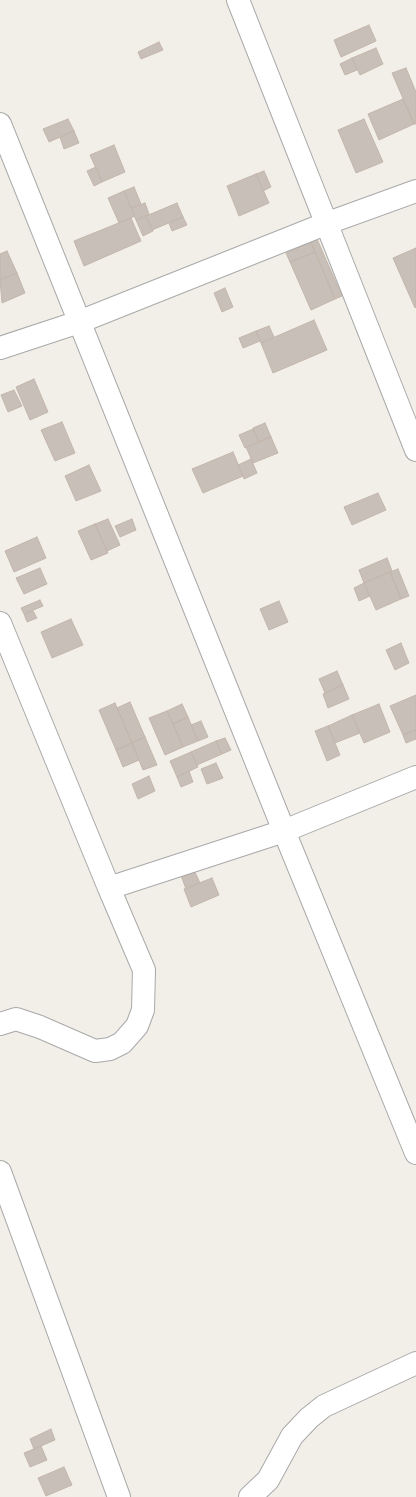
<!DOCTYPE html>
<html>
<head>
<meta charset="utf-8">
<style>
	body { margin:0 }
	canvas { display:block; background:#f2efe9 }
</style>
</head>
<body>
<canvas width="416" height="1497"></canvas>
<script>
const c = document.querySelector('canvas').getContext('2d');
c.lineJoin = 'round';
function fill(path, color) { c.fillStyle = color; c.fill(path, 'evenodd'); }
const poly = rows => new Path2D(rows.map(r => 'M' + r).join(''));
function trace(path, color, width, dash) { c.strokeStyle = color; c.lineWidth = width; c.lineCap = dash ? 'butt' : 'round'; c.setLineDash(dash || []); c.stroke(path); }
const building = poly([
	[369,25,376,41,341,57,334,40,369,25],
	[159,42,163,50,141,59,138,52,159,42],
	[376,48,383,64,360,75,352,58,376,48],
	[352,58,357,70,345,75,340,64,352,58],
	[406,68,416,92,416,124,414,124,392,73,406,68],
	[403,99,414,124,379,140,368,114,403,99],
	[68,119,74,131,49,142,43,129,68,119],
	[364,119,383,162,356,173,338,130,364,119],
	[74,131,79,143,64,149,60,137,74,131],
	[114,145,125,172,102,182,90,155,114,145],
	[96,167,102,182,94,186,87,171,96,167],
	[264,171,271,187,263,191,256,174,264,171],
	[256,174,269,203,239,216,227,186,256,174],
	[134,187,141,204,131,208,124,191,134,187],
	[124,191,135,216,119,223,108,198,124,191],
	[145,203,149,214,136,220,131,208,145,203],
	[177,203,183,217,152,230,146,216,177,203],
	[146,216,153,231,143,236,136,220,146,216],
	[183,217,187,225,172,231,169,223,183,217],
	[131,218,141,241,84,266,74,241,131,218],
	[317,239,342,296,335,299,311,242,317,239],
	[311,242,315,252,290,262,286,253,311,242],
	[416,248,416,307,415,308,393,258,416,248],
	[7,251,17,273,0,280,0,254,7,251],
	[315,252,335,299,311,310,290,262,315,252],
	[17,273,25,293,2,303,0,280,17,273],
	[225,288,233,307,222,312,214,293,225,288],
	[314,320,327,350,273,373,261,343,314,320],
	[269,326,274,337,261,343,256,331,269,326],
	[256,331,260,341,243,348,239,338,256,331],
	[34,379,48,412,30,420,16,387,34,379],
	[14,390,22,406,8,412,1,395,14,390],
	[62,422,75,453,55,461,41,430,62,422],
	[265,423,271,437,259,442,253,428,265,423],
	[253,429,259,442,245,448,239,435,253,429],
	[271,437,278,453,253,463,246,447,271,437],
	[233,452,243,476,203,493,192,469,233,452],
	[251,459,257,473,244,479,238,465,251,459],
	[89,465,101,491,76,501,65,476,89,465],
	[378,493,386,510,352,525,344,507,378,493],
	[108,519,120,545,107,551,95,524,108,519],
	[132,519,136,530,120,537,115,526,132,519],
	[95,524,108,553,91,560,78,531,95,524],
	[37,537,46,558,14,572,5,551,37,537],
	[387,558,392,571,364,583,359,570,387,558],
	[40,568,47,584,24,594,16,578,40,568],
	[398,569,409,596,401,599,390,572,398,569],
	[390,572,401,599,376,610,364,583,390,572],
	[364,583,370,596,359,601,354,588,364,583],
	[40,600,43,606,24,614,21,608,40,600],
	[279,601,288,622,269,630,260,609,279,601],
	[33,611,37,618,27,622,24,614,33,611],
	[71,619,83,645,52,658,41,632,71,619],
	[401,643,409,663,395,670,386,650,401,643],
	[337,671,343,685,325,693,319,679,337,671],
	[343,685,349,699,328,708,323,694,343,685],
	[416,695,416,730,403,735,390,706,416,695],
	[130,702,145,737,132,743,117,708,130,702],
	[115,703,132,743,116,750,99,710,115,703],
	[182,704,188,717,173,724,167,711,182,704],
	[379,704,390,732,364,743,352,715,379,704],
	[167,711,183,747,165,755,149,718,167,711],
	[352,715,360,733,335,743,328,726,352,715],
	[188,717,198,741,183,747,173,724,188,717],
	[201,721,208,737,198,741,191,725,201,721],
	[328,726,340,755,327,761,315,731,328,726],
	[416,730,416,739,406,743,403,735,416,730],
	[145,737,157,765,143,770,132,743,145,737],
	[225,738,231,750,222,754,216,741,225,738],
	[216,741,222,754,197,765,191,752,216,741],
	[132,743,139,760,123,767,116,750,132,743],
	[191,752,198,767,177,777,170,761,191,752],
	[216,763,223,778,207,784,201,769,216,763],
	[189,771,193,782,181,787,177,777,189,771],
	[149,776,155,791,138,799,132,784,149,776],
	[193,868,200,883,186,889,180,873,193,868],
	[212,878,219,895,191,907,184,889,212,878],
	[51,1429,55,1440,34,1449,30,1439,51,1429],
	[41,1446,47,1460,30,1467,24,1453,41,1446],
	[64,1467,72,1485,46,1496,38,1478,64,1467]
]);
fill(building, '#c7bfb8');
trace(building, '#c4b6ab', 1);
const minor = poly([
	[238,0,416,450],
	[0,124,284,831,416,1153],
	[0,348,79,322,325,224,416,191],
	[0,623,109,888],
	[0,1024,16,1019,40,1027,95,1051,110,1049,122,1043,137,1026,143,1010,144,970,109,888,284,831,416,777],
	[0,1172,119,1497],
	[250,1497,268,1480,292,1436,309,1418,324,1406,416,1363]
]);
trace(minor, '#a9a9a9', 24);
trace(minor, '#fff', 22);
</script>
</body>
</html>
